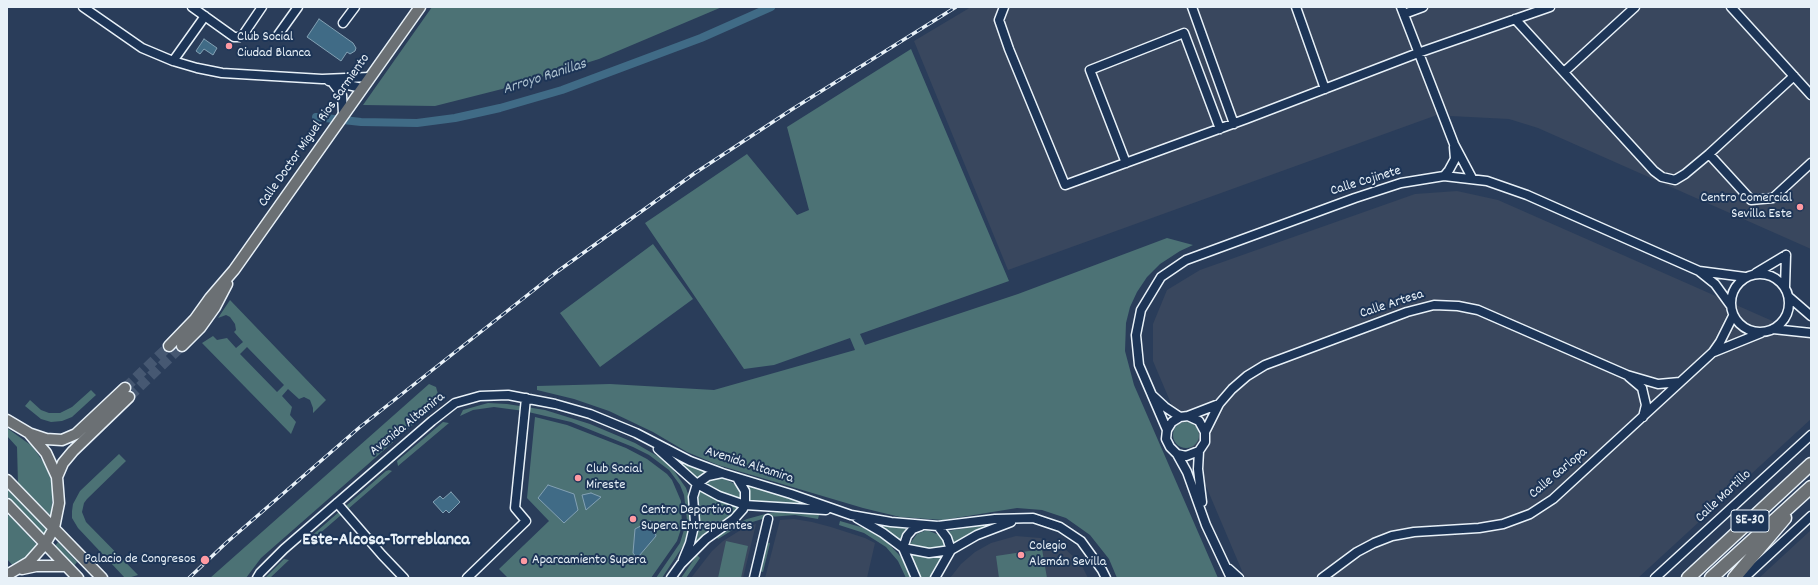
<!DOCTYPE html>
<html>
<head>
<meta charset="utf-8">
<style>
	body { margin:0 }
	#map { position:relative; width:1818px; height:585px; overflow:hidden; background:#2a3d5a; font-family:Dekko,sans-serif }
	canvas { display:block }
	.frame { position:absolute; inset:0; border:8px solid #e8f1f8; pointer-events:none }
</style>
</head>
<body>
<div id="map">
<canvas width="1818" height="585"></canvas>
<div class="frame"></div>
</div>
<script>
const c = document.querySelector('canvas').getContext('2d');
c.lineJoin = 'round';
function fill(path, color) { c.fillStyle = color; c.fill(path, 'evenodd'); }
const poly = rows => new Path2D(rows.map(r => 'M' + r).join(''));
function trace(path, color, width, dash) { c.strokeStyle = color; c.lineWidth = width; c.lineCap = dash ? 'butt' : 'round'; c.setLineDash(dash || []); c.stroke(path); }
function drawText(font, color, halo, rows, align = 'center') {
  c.font = font + ' Dekko,sans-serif'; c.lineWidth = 4; c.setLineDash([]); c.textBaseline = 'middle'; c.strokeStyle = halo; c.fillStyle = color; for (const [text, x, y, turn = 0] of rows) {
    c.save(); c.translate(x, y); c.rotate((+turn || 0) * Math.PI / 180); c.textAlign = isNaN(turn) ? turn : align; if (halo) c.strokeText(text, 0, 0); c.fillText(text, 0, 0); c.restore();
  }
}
fill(poly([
	[971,7,1811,7,1811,249,1538,128,1509,119,1450,116,1448,111,1008,270,914,41],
	[1457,191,1498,200,1811,338,1811,419,1638,578,1245,578,1153,361,1153,324,1167,290,1200,270,1415,194],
	[794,519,812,522,831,527,865,538,875,543,867,578,765,578,780,520],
	[756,524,743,578,691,578,712,551,723,541,744,528],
	[1811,530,1811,578,1759,578],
	[1016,536,1040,538,1053,542,1064,548,1075,558,1083,568,1088,578,950,578,961,564,975,552,991,543]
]), '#39475e');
fill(poly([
	[432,7,722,7,599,59,506,88,435,106,363,105],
	[911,49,1009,281,860,334,865,345,1018,294,1167,238,1193,245,1180,251,1160,264,1147,277,1137,292,1130,307,1126,323,1125,351,1134,385,1218,578,1117,578,1109,559,1090,535,1066,518,1042,510,1017,508,943,520,900,517,863,508,718,465,687,452,653,432,609,411,574,399,537,390,537,386,610,384,714,390,855,350,850,338,774,365,744,369,645,223,747,154,797,215,809,210,787,127],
	[653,244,693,299,600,367,560,313],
	[230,300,326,400,313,413,313,408,310,400,304,397,299,399,288,389,282,396,292,407,290,415,296,422,291,434,202,343,213,336,217,340,227,338,236,348,243,342,234,332,236,330,235,324,230,317,226,315,218,318],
	[247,347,284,385,277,392,240,354],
	[429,384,436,387,440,401,261,558,246,578,210,578],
	[91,390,96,395,72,417,62,421,51,422,41,419,25,406,30,400,41,410,49,413,60,413,72,407],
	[488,403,507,404,545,410,590,424,635,443,659,457,672,468,686,488,689,497,691,518,687,538,683,546,662,578,656,578,680,543,687,520,684,495,680,485,669,470,649,455,633,447,571,422,524,411,494,407,473,410,460,416,463,410],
	[535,417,567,425,626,448,647,459,667,474,672,480,681,501,682,526,677,541,651,578,508,578,499,569,549,521,527,498],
	'1173 435a13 13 0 1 1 26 0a13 13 0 1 1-26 0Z',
	[443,422,449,423,398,466,397,461],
	[7,428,32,446,44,463,52,482,53,492,51,516,18,483,17,447,7,436],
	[119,454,126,461,87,499,84,503,82,512,86,522,138,575,128,578,125,578,78,528,72,518,72,511,73,504,80,491],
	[677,458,705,471,705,473,697,479,676,460],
	[389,470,392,471,311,541,309,538,386,471],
	[716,478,722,478,733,483,738,488,741,498,729,496,705,484,708,480],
	[747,485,802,502,802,504,749,502],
	[7,489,46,529,44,535,7,496],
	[700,491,724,503,738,507,733,515,714,527,695,545,693,544,699,523,698,498],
	[787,511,819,515,818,519,795,515,769,517,739,526,718,539,716,536,730,527,747,519,769,513],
	[9,515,38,546,20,563,13,566,7,559,7,517],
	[840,521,864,528,885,540,901,557,911,578,906,578,898,561,886,547,864,533,839,525],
	[878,524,908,529,908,530,901,541,878,526],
	[986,525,986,526,955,544,948,531],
	[927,530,939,535,943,539,946,547,931,549,909,545,917,534],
	[726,541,748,546,741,578,718,578],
	[58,542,77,562,74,566,55,546],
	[766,542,770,543,763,572,759,571],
	[1042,549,1047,578,999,578,996,556],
	[909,554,926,557,945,556,931,578,919,578],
	[697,555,700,558,686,578,681,578],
	[284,559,289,560,270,578,265,578]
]), '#4c7275');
const water = poly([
	[319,19,353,43,356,48,355,51,350,54,347,52,341,61,307,37,319,19],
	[204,39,217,48,213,55,204,49,200,54,196,51,204,39],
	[548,485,574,494,578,510,564,523,538,498,548,485],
	[451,492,460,502,449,513,446,510,443,513,433,502,440,496,443,499,451,492],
	[591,493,601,497,586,510,582,495,591,493],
	[650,521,653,523,656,536,639,556,636,557,633,553,635,529,650,521]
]);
fill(water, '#406b86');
trace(water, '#83a1b4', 1);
trace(poly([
	[316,117,361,122,417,123,455,118,500,108,562,90,701,38,771,7]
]), '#406b86', 8);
trace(poly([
	[125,388,169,346],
	[129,397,182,346]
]), '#465872', 10, [10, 5]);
const minor = poly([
	[83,7,142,48,173,61,197,68,222,73,322,79,370,77],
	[192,7,234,37,239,37,243,35,262,7],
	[1004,7,999,20,1009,49,1065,185,1246,119,1418,53,1550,7],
	[1192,7,1234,124],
	[1296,7,1325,89],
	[1401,7,1454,144,1472,178],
	[1731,7,1811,95],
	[1404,14,1423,7],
	[1515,19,1654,171,1662,177,1675,180,1685,174,1709,154,1794,76],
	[343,23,355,7],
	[278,35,298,7],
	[173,61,205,16],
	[1564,72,1635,7],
	[329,81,362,88],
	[332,82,342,95,343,114],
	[1709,154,1751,200,1773,198,1811,163],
	[1126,163,1090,70,1184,33,1220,129],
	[1444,176,1449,170,1455,159,1454,147],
	[1700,272,1715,284,1731,306],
	[1756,273,1786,255],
	'1731 303a29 29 0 1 1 58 0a29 29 0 1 1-58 0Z',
	[1785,287,1786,255],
	[1789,297,1811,316],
	[1773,329,1811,333],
	[1714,352,1761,333],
	[1629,377,1642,388,1646,405,1643,417],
	[1152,395,1165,407,1180,417],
	[1188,416,1219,404],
	[1167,430,1139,365,1136,335,1141,310,1161,277,1186,260,1355,198,1401,183,1444,176,1487,181,1527,195,1699,271,1745,277],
	[1205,432,1199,421,1188,416,1180,417,1172,422,1167,430,1166,439,1170,447,1177,454,1186,456,1199,451,1205,442,1205,432,1219,404,1232,389,1247,376,1265,365,1407,312,1434,305,1458,306,1478,310,1627,375,1658,384,1680,382],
	[658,449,697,484,719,496,745,505,826,510],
	[1199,451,1198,469,1202,502],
	[1177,454,1187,472,1206,525,1231,578],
	[337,503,382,555,404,578],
	[857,518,883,533,903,548,929,553,951,550,977,535,1011,522],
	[683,560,690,543,695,522,693,497,697,484,708,476,722,473],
	[1229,569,1239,578],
	[257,578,260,573,284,549,432,421,455,403,480,396,508,395,555,404,590,414,636,433,690,461,722,473,791,494,851,515,891,522,938,526,995,519,1033,518,1060,527,1081,541,1102,570,1106,578],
	[467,578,526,521,515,508,526,398],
	[671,578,681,564,706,539,734,519,743,509,745,505,745,491,737,478],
	[754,578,768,519],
	[916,578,903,548,907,536,913,529,921,526],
	[935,578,951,550,947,538,938,526],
	[1322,578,1357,552,1374,543,1392,536,1414,532,1479,528,1503,524,1530,514,1553,499,1713,352,1720,342,1733,316],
	[1655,578,1811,435],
	[1744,578,1811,516]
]);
const major = poly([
	[169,346,195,319,210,298,234,270,420,7],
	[182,346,200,328,215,307,227,284],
	[7,420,29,433,46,453,57,477,59,503,54,528,45,544,29,562,7,575],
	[31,434,46,439,62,440,76,434,125,388],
	[57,477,63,463,73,451,129,397],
	[7,480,102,578],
	[7,504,78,578],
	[22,569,36,566,66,566]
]);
const highway = poly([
	[1688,578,1811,464],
	[1711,578,1811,487],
	[1734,578,1785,518]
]);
trace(minor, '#e8f1f8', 11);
trace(major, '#e8f1f8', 13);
trace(highway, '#e8f1f8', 15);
trace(minor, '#1d3557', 8);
trace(major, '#6b7074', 10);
trace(highway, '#6b7074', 12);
const rail = poly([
	[189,578,226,543,360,427,558,271,695,173,791,110,956,7]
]);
trace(rail, '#e8f1f8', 3.5);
trace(rail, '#1d3557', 2, [6]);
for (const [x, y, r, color] of [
	[229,46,4,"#ff9aa2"],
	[1800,207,4,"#ff9aa2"],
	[578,478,4,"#ff9aa2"],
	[633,519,4,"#ff9aa2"],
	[1021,555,4,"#ff9aa2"],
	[205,560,5,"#ff9aa2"],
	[524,561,4,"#ff9aa2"]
]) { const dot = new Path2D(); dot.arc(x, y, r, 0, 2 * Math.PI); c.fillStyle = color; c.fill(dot); trace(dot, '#1d3557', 1.5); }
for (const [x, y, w] of [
	[1750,521,38]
]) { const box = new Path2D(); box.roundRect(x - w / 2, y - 11, w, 22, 3); c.fillStyle = '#1d3557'; c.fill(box); trace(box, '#e8f1f8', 1); }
drawText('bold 13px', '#e8f1f8', null, [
	["SE-30",1750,521]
]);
drawText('14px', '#e8f1f8', '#1d3557', [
	["Club Social",237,38],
	["Ciudad Blanca",237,54],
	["Centro Comercial",1792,199,"right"],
	["Sevilla Este",1792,215,"right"],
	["Club Social",586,470],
	["Mireste",586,486],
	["Centro Deportivo",641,511],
	["Supera Entrepuentes",641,527],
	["Colegio",1029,547],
	["Alemán Sevilla",1029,563],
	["Palacio de Congresos",196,560,"right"],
	["Aparcamiento Supera",532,561]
], 'left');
drawText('14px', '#e8f1f8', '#1d3557', [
	["Calle Doctor Miguel Rios Sarmiento",315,131,-55],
	["Calle Cojinete",1366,182,-17],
	["Calle Artesa",1392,305,-18],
	["Avenida Altamira",408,425,-39],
	["Avenida Altamira",749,466,18],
	["Calle Garlopa",1559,474,-40],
	["Calle Martillo",1724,497,-43]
]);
drawText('italic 15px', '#adc2d0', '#1d3557', [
	["Arroyo Ranillas",545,78,-18]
]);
drawText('bold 18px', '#e8f1f8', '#1d3557', [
	["Este-Alcosa-Torreblanca",386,542]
]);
</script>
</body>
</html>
